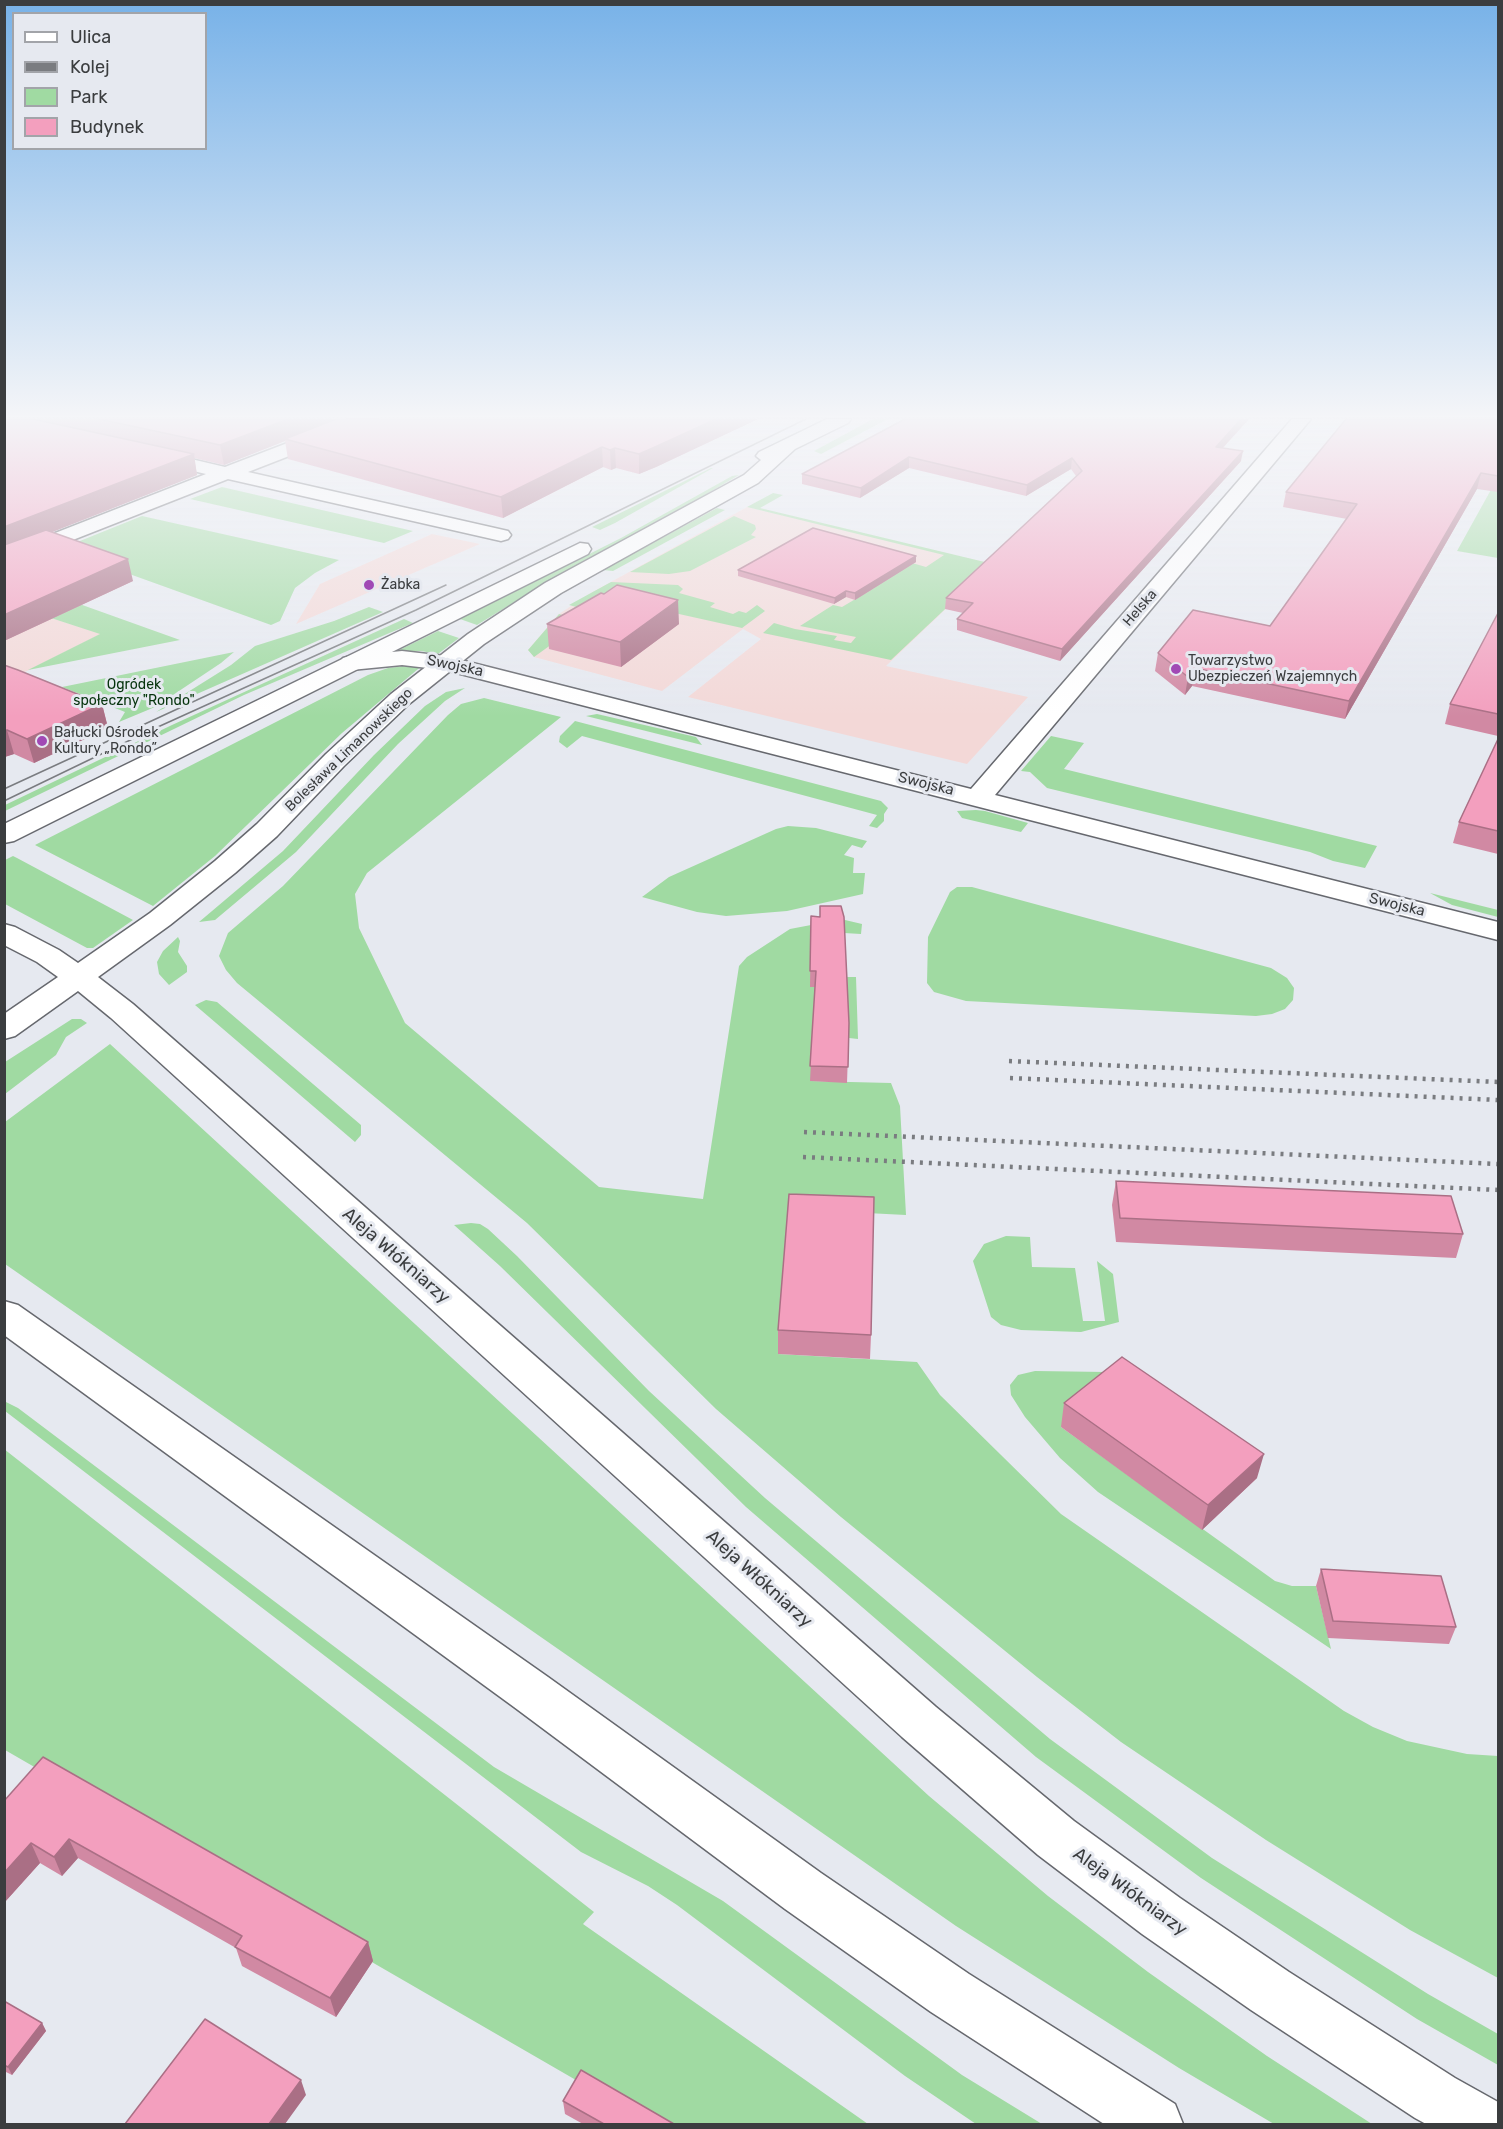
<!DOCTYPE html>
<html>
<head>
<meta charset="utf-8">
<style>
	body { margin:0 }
	#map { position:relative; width:1503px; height:2129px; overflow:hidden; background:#e6e9f0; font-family:Rubik,sans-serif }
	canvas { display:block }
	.frame { position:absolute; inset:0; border:6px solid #3b3d3f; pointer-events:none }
	.legend { position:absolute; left:12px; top:12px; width:195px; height:138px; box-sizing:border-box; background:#e6e9f0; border:2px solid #a2a4a9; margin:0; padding:8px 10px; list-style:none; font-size:18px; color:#3b3d3f }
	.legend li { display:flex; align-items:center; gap:12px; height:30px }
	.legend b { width:30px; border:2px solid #a2a4a9 }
</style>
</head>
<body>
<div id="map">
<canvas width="1503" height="2129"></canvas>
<div class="frame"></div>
<ul class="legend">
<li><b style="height:8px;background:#fff"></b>Ulica</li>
<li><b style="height:8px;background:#7a7c80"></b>Kolej</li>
<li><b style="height:16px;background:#a0daa2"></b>Park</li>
<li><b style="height:16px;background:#f39fbe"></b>Budynek</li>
</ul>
</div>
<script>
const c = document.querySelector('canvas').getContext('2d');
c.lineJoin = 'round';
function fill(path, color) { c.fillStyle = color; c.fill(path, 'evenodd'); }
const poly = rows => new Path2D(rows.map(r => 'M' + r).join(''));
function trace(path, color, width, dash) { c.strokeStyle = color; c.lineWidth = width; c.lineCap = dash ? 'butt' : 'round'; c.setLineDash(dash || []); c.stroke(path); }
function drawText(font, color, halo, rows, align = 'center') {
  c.font = font + ' Rubik,sans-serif'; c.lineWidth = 6; c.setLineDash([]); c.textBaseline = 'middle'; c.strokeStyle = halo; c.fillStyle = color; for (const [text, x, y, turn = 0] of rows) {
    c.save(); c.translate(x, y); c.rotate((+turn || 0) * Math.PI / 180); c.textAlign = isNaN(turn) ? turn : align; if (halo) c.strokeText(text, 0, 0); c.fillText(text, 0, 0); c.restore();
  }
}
fill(poly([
	[747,507,993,564,886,666,1028,697,967,764,688,697,761,639,743,629,662,691,534,657,528,650,559,614,589,594],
	[432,534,480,544,296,624,320,584],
	[5,603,101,634,5,682]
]), '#f3d8d7');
fill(poly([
	[873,419,888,419,821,454,814,451],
	[711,468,713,468,615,523,600,530,592,527],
	[739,475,666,518,557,576,477,625,460,619,621,538,732,476],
	[1498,477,1498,558,1457,551],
	[222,487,413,531,384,543,190,499],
	[773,493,783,495,760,508,993,564,891,660,763,633,774,623,795,629,837,636,834,640,851,643,856,637,800,626,833,605,842,607,874,588,905,561,926,567,944,555,747,507],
	[717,508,725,510,613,571,603,570],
	[142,516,339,560,315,573,295,588,280,621,271,625,60,549],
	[734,516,755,525,756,529,751,535,756,537,690,571,669,574,630,572],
	[7,578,180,640,28,670,100,634,5,603,4,579],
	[611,582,678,585,683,589,679,593,715,603,710,607,733,614,739,611,746,613,757,605,765,611,742,628,625,602,580,608,569,605],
	[369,607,383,612,156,712,231,665,255,646,334,621],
	[559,614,584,621,534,657,528,650],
	[404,619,413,623,244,695,5,811,5,805,172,725],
	[438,631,459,638,438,654,421,651,395,652],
	[234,652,221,663,155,707,119,722,125,712,62,687],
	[424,664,342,733,215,856,153,906,35,845,368,675,388,668],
	[465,688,445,701,398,744,296,852,215,920,199,922,283,851,374,755,425,706,446,692],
	[484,698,561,717,367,873,355,894,359,928,405,1023,599,1187,703,1199,739,966,747,957,790,929,832,921,845,920,862,924,861,934,844,933,845,977,856,977,858,1039,849,1038,810,1081,891,1083,900,1106,906,1215,788,1209,778,1354,917,1362,940,1395,1061,1514,1344,1711,1373,1727,1407,1741,1467,1754,1498,1756,1498,1978,1410,1930,1266,1840,1121,1742,1037,1677,841,1517,716,1409,527,1223,237,983,226,970,219,956,228,933,283,886,448,715,461,704],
	[597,714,696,737,702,745,586,716],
	[575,721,881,801,888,808,884,814,884,821,877,828,869,826,877,815,582,736,567,748,559,742,560,736],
	[1051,736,1084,743,1064,769,1377,846,1365,868,1333,861,1310,852,1047,788,1030,772,1021,771],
	[976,810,985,811,1028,823,1021,832,962,818,957,811],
	[788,826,816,828,867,841,862,848,852,845,844,855,854,858,853,873,865,873,863,894,787,911,726,916,697,912,642,897,669,877,776,829],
	[13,856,17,858,133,920,93,948,87,948,5,904,5,860],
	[957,887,972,887,1271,968,1287,978,1294,988,1293,1000,1285,1009,1272,1014,1256,1016,966,1001,934,992,927,983,928,937,950,892],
	[1430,893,1498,910,1498,917,1452,905],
	[178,937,180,941,178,952,187,966,187,972,169,985,159,974,157,962,163,951],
	[206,1000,217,1002,361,1125,361,1135,355,1142,195,1005],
	[72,1019,81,1019,87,1023,66,1037,56,1055,5,1094,5,1062],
	[110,1044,929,1796,1048,1896,1148,1972,1267,2056,1372,2124,1274,2124,1179,2068,956,1926,5,1264,5,1122],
	[471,1223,480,1224,488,1229,517,1256,649,1391,765,1498,1050,1739,1212,1858,1428,1994,1498,2034,1498,2065,1417,2019,1201,1878,1036,1757,746,1507,500,1266,454,1225],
	[1006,1236,1030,1237,1032,1267,1075,1268,1083,1321,1105,1321,1097,1261,1113,1274,1119,1322,1081,1332,1021,1330,1001,1325,991,1317,973,1261,984,1244],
	[1035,1371,1107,1372,1061,1427,1275,1581,1292,1586,1316,1586,1331,1649,1098,1492,1060,1458,1025,1417,1011,1395,1010,1385,1018,1375],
	[4,1401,18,1408,494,1767,723,1901,962,2075,1042,2124,976,2124,905,2076,677,1905,648,1886,581,1852,5,1411],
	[4,1449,594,1912,583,1924,868,2124,652,2124,5,1750]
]), '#a0daa2');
const street = poly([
	[350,419,377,419,374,423,248,472,508,531,511,535,508,539,501,541,228,479,4,567,4,553,206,474,146,460,143,456,146,452,153,450,225,467,350,419],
	[1292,419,1311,419,995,795,1498,922,1498,940,445,670,402,665,351,670,343,668,339,663,343,658,351,656,402,651,445,656,971,789,1292,419]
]);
const primary = poly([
	[827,419,851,419,848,423,795,449,758,483,561,593,484,644,409,704,344,766,277,836,235,873,170,925,98,977,133,1004,936,1707,1074,1821,1180,1898,1289,1972,1455,2078,1498,2102,1498,2124,1426,2124,1415,2118,1251,2010,1142,1934,1038,1855,902,1737,111,1018,78,991,15,1036,4,1039,4,1014,58,977,37,962,4,945,4,924,15,927,59,950,78,963,150,913,215,861,257,824,326,754,391,694,468,634,545,583,744,475,761,460,756,456,759,452,827,419],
	[580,543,588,544,591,549,588,554,14,841,4,843,4,824,580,543],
	[4,1301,18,1305,548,1677,821,1873,969,1974,1175,2104,1183,2124,1104,2124,931,2012,785,1909,514,1707,4,1335,4,1301]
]);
trace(street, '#66686e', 3);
trace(primary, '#66686e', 3);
fill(street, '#fff');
fill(primary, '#fff');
trace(poly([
	[4,789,446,585],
	[4,801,149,731,416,610,806,419]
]), '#7a7c80', 1.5);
trace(poly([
	[1009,1061,1498,1082],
	[1010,1078,1498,1100],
	[804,1132,1498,1164],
	[803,1157,1498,1190]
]), '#7a7c80', 4.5, [3, 6]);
fill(poly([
	[4,419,758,419,656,467,639,474,616,468,611,470,603,467,503,518,288,459,285,441,224,465,194,458,197,475,52,532,133,581,4,641],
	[905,419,1249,419,1223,448,1241,461,1060,661,957,630,957,619,963,613,945,609,946,598,1076,476,1071,469,1026,496,909,468,860,498,802,484,802,474],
	[1498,419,1498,492,1477,489,1345,719,1192,686,1185,695,1155,671,1158,653,1270,626,1347,519,1283,507,1286,492],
	[916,562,855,600,846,597,834,604,738,576,738,570],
	[604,594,679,624,621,667,549,649,547,624],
	[1498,613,1498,736,1445,724,1450,704],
	[4,665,102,704,108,728,34,763,14,754,4,757],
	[1498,739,1498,854,1453,843,1459,822],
	[811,916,849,1023,847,1083,810,1081,815,987,810,987],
	[1116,1181,1463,1234,1456,1258,1116,1242,1112,1205],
	[778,1330,871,1335,870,1359,778,1354],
	[1064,1403,1257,1478,1202,1530,1061,1427],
	[1321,1569,1456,1627,1449,1644,1328,1638,1316,1586],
	[4,1801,368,1942,373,1961,336,2017,242,1966,236,1948,78,1858,62,1876,40,1863,4,1903],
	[4,2001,42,2023,46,2031,12,2075,4,2071],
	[563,2101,674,2124,583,2124,565,2114]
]), '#d189a3');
fill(poly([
	[288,419,343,419,285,439,285,441,224,465,220,445],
	[716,419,758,419,656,467,639,474,639,454],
	[1241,419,1249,419,1214,457,1216,447],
	[602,447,603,467,503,518,501,497],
	[615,448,616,468,611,470,610,450],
	[1243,451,1241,461,1060,661,1062,649],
	[194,454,197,475,4,551,4,527],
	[909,457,909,468,860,498,861,488],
	[1072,458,1071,469,1026,496,1027,485],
	[1481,473,1477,489,1345,719,1349,701],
	[916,556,916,562,855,600,855,593],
	[128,559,133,581,4,641,4,615],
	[846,591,846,597,834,604,835,598],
	[678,600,679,624,621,667,620,642],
	[1195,668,1192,686,1185,695,1188,677],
	[102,704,108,728,34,763,27,739],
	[7,730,14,754,5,757,4,731],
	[1264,1454,1257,1478,1202,1530,1208,1505],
	[69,1839,78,1858,62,1876,54,1857],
	[31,1843,40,1863,4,1903,4,1873],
	[368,1942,373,1961,336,2017,330,1998],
	[42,2023,46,2031,12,2075,8,2067],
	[301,2080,306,2095,285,2124,269,2124]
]), '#aa6f85');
const building = poly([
	[4,419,33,419,194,454,4,527,4,419],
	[99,419,288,419,220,445,99,419],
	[336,419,716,419,655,447,639,454,615,448,610,450,602,447,501,497,285,439,336,419],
	[905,419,1241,419,1216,447,1243,451,1062,649,957,619,973,603,946,598,1082,471,1072,458,1027,485,909,457,861,488,802,474,905,419],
	[1346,419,1498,419,1498,476,1481,473,1349,701,1195,668,1188,677,1158,653,1193,610,1270,626,1357,504,1286,492,1346,419],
	[813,528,916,556,855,593,846,591,835,598,738,570,813,528],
	[46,530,128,559,4,615,4,545,46,530],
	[617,585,678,600,620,642,547,624,601,593,604,594,617,585],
	[1498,613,1498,714,1450,704,1498,613],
	[4,665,18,670,102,704,27,739,7,730,4,731,4,665],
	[1498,739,1498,831,1459,822,1498,739],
	[820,906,841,906,844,917,849,1023,848,1067,810,1066,816,971,810,971,811,916,820,917,820,906],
	[1116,1181,1451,1196,1463,1234,1120,1218,1116,1181],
	[789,1194,874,1197,871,1335,778,1330,789,1194],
	[1122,1357,1264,1454,1208,1505,1064,1403,1122,1357],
	[1321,1569,1441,1576,1456,1627,1333,1621,1321,1569],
	[43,1757,368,1942,330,1998,235,1947,242,1936,69,1839,54,1857,31,1843,4,1873,4,1801,43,1757],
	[4,2001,42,2023,8,2067,4,2065,4,2001],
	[205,2019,301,2080,269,2124,125,2124,205,2019],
	[581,2070,674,2124,604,2124,563,2101,581,2070]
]);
fill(building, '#f39fbe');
trace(building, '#aa6f85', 1.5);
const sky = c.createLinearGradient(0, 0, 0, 717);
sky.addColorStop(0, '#78b2e8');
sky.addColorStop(0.58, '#f4f5f8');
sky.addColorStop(1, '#f4f5f800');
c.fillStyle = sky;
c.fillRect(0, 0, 1503, 717);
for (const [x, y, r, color] of [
	[369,585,6,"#a149b5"],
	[1176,669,6,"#a149b5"],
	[42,741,6,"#a149b5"]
]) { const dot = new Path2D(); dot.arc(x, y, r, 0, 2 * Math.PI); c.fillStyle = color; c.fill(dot); trace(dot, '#e6e9f0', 2); }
drawText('14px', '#3b3d3f', '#e6e9f0', [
	["Żabka",381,585],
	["Towarzystwo",1188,661],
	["Ubezpieczeń Wzajemnych",1188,677],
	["Bałucki Ośrodek",54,733],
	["Kultury „Rondo”",54,749]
], 'left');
drawText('14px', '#3b3d3f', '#e6e9f0', [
	["Helska",1140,608,-49],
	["Bolesława Limanowskiego",349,750,-44]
]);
drawText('14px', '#06340d', '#e6e9f0', [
	["Ogródek",134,685],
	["społeczny \"Rondo\"",134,701]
]);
drawText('15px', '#3b3d3f', '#e6e9f0', [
	["Swojska",455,666,12],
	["Swojska",926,784,14],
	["Swojska",1397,905,14]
]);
drawText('18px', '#3b3d3f', '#e6e9f0', [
	["Aleja Włókniarzy",396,1256,41],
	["Aleja Włókniarzy",759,1579,42],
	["Aleja Włókniarzy",1130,1892,36]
]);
</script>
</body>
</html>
